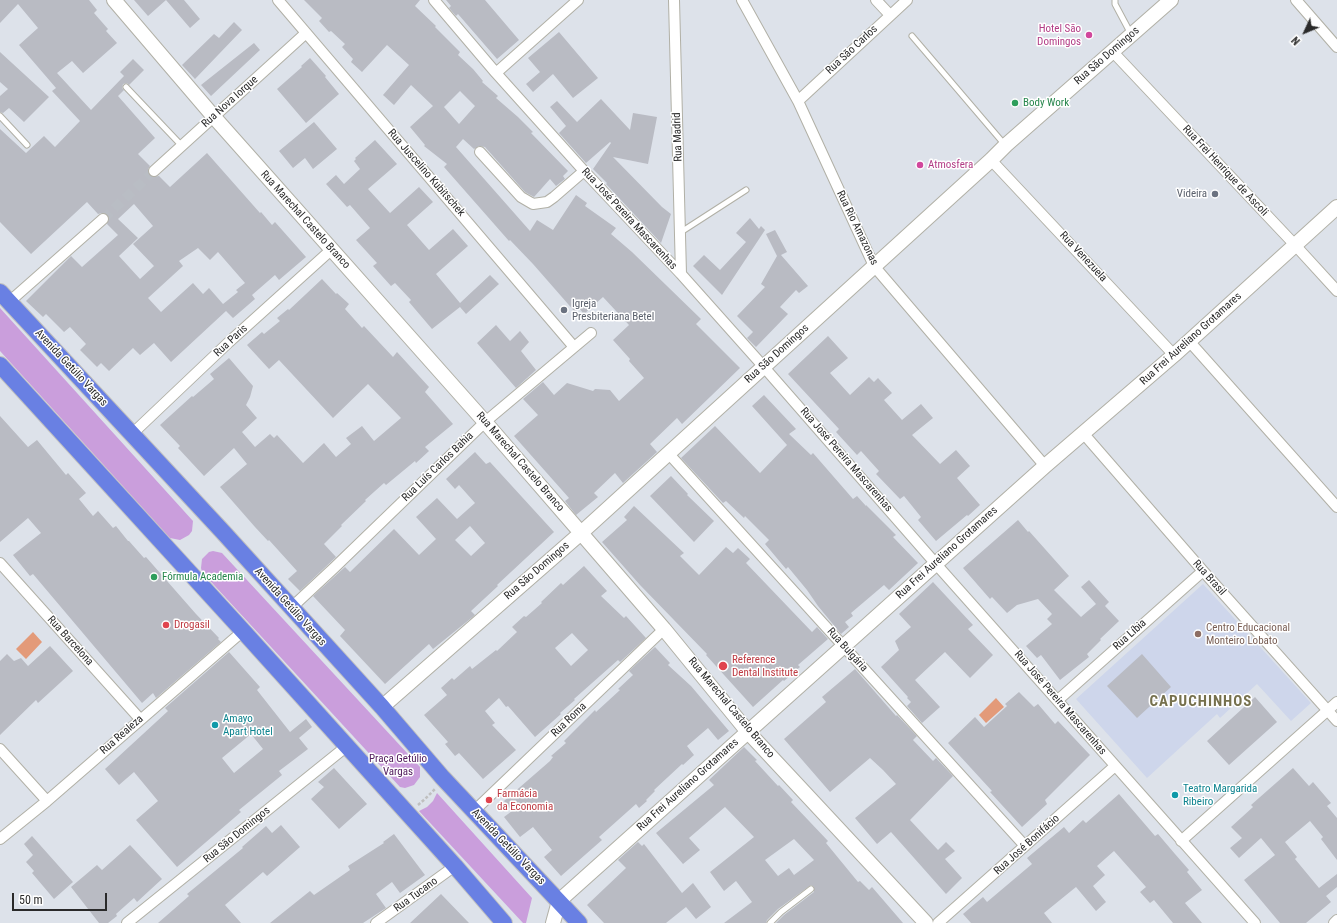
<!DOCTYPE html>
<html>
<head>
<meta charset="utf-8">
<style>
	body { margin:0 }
	#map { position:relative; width:1337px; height:923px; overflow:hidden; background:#dde2ea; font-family:"Roboto Condensed",sans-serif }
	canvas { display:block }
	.north { position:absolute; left:1285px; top:12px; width:40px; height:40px; -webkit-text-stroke:3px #fff; paint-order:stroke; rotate:226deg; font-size:11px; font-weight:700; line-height:16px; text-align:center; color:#2a2a2a }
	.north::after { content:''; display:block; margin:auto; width:14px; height:18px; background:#2a2a2a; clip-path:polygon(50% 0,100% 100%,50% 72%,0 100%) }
	.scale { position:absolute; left:12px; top:893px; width:95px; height:18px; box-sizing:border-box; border:2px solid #2a2a2a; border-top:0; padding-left:5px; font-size:12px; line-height:14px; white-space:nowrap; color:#2a2a2a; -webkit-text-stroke:3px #fff; paint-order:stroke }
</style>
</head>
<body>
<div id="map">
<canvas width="1337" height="923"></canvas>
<div class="north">N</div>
<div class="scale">50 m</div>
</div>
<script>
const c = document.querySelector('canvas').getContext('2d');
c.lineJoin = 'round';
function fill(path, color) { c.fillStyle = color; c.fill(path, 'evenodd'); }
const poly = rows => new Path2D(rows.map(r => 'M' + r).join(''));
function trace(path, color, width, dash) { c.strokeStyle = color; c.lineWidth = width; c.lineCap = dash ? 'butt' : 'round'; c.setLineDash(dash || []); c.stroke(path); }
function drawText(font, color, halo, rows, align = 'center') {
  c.font = font + ' "Roboto Condensed",sans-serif'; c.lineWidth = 3; c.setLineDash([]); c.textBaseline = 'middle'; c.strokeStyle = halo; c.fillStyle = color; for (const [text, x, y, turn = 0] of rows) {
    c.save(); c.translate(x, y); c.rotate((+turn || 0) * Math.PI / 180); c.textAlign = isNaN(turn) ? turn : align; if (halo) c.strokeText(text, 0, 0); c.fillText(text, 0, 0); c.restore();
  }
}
fill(poly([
	[1203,584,1311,703,1291,721,1257,684,1220,718,1217,714,1147,778,1076,699]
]), '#ced6eb');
fill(poly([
	[0,308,193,521,192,531,189,535,180,540,170,538,0,351],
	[213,551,222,553,420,767,420,777,414,785,405,788,400,787,202,572,201,568,202,559,209,552],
	[437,793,532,898,526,923,523,923,419,811,427,807,433,801]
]), '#ca9edc');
fill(poly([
	[33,632,42,642,26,659,16,649],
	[996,698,1004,707,986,723,979,715]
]), '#e39a79');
fill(poly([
	[0,0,89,0,97,10,94,13,108,29,106,31,117,43,83,73,72,61,57,73,91,110,124,76,120,72,133,59,144,70,129,85,127,83,123,84,122,88,124,90,118,96,155,138,138,154,150,166,148,169,149,175,152,177,159,176,170,187,207,153,260,213,261,212,272,225,275,222,306,257,279,280,275,275,252,295,255,299,233,318,226,311,171,362,154,343,140,355,133,348,109,371,101,363,97,367,80,350,86,344,70,327,64,332,46,314,43,317,26,301,71,256,82,267,118,235,107,224,109,218,108,214,102,213,98,214,87,202,31,254,0,222,0,129,26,153,44,136,55,147,80,121,52,91,56,88,19,45,38,28,18,4,0,23],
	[134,204,153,226,133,244,154,266,140,279,119,256,138,238,118,219],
	[198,248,210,260,218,252,245,283,236,290,238,292,223,304,209,288,203,294,193,283,161,312,148,298,183,266,179,261],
	[134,0,184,0,200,19,190,28,166,0,148,16],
	[304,0,420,0,415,6,436,26,435,27,460,52,458,55,473,69,483,81,482,82,498,96,496,98,518,117,533,132,531,133,568,171,563,176,565,179,556,186,550,179,534,197,525,192,485,147,479,146,474,149,463,139,456,147,530,231,537,220,553,230,576,195,587,203,585,206,616,228,611,234,632,252,701,319,696,324,740,368,682,424,677,418,650,444,657,452,623,483,615,473,594,493,598,497,576,515,565,501,569,498,514,436,538,415,523,399,543,382,554,395,567,383,593,391,595,389,610,390,619,401,644,378,629,361,630,359,613,340,629,325,603,297,584,314,579,308,575,312,533,264,510,240,509,241,444,167,447,164,424,146,425,145,410,127,433,106,411,85,394,105,383,95,409,65,387,45,362,72,351,62,353,59,342,47,345,44,331,31,329,32,319,21,322,18],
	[460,91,475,106,459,124,444,107],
	[446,0,485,0,519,40,497,59,458,14,456,16,449,8,451,6],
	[234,22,242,30,195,79,182,65,214,34,219,38],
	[559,32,598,78,573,98,553,74,533,92,526,84,540,72,528,58],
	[254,43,260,50,211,96,201,85],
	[0,52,49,97,24,122,9,108,3,113,0,112,0,96,8,89,0,82],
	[310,58,326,76,325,77,339,94,306,123,277,89,302,67,301,66],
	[601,99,630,130,633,113,657,117,648,164,613,157,662,207,671,214,661,243,606,184,607,183,593,169,611,143,610,142,586,163,559,133,566,126,550,107,557,101,577,122],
	[314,122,337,149,313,169,305,158,293,168,279,151],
	[375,140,397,164,368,189,390,213,419,187,433,202,407,225,429,250,453,229,468,246,436,274,460,303,490,275,499,284,466,314,460,307,432,329,409,302,411,300,395,283,391,286,373,266,377,263,356,240,370,228,350,205,347,207,326,184,336,175,344,184,360,169,354,161,356,159,355,158],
	[750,218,759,229,761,226,765,230,722,295,693,266,704,255,720,270,746,242,736,233],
	[775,230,787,252,781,255,808,286,799,293,796,290,780,307,788,314,756,347,747,338,753,332,737,316,765,287,761,284,777,256,766,234],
	[322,279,336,294,337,293,349,304,345,309,362,328,364,326,393,357,397,352,429,387,425,392,453,424,425,447,429,451,416,463,415,461,386,485,384,483,365,500,366,501,341,525,342,526,324,544,336,557,300,591,288,579,297,571,269,540,268,541,255,527,220,487,247,464,234,448,204,476,178,448,180,446,160,425,192,396,193,397,214,379,210,374,229,358,253,386,250,397,246,405,257,418,242,432,255,447,270,434,274,438,277,435,303,463,324,443,336,457,351,444,346,438,362,426,374,441,401,418,368,384,333,418,279,360,269,369,247,345,262,332,264,334,280,321,277,318,288,309,289,310],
	[496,325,510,341,520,331,529,342,521,351,536,370,516,388,477,343],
	[828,336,848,358,830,373,850,395,869,377,874,382,878,378,892,393,884,400,902,420,921,404,933,418,912,435,940,464,956,450,970,466,957,478,980,505,968,516,967,515,936,541,918,520,921,517,904,496,900,499,876,474,879,471,861,451,857,455,836,432,839,429,788,374],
	[764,395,796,429,789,434,811,455,813,453,853,499,857,496,866,506,866,505,896,535,893,537,918,563,889,590,884,585,851,613,853,616,845,622,849,627,841,634,818,606,807,590,788,567,786,569,765,544,769,540,745,516,744,518,726,501,723,503,681,458,715,426,760,473,787,445,752,406],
	[0,416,28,447,37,440,66,475,68,473,86,493,79,499,93,516,98,511,113,528,116,526,128,541,129,541,144,558,146,557,196,614,219,638,218,639,221,642,156,698,153,693,142,703,33,574,30,576,13,555,41,533,28,518,0,542],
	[475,452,486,464,490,462,554,532,497,585,498,586,471,611,475,615,433,649,429,644,385,684,340,636,345,630,313,596,345,567,350,572,394,529,419,555,436,539,416,517,437,498,457,519,475,503,459,485,455,489,446,479],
	[470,526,485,543,471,556,455,540],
	[671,476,688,494,687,495,714,521,694,542,650,496],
	[634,506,684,553,680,556,699,575,726,547,733,553,738,548,750,559,746,563,812,632,817,627,828,639,798,665,800,667,784,681,783,680,753,707,706,655,707,654,640,585,602,542,627,520,624,517],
	[1018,520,1028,532,1029,531,1069,576,1054,590,1081,617,1096,604,1081,587,1089,580,1109,602,1105,606,1119,621,1100,639,1101,640,1087,654,1089,657,1060,680,1041,655,1037,658,1026,646,1052,624,1047,619,1052,614,1038,599,1017,605,1007,613,992,597,990,599,963,568],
	[584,566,607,591,601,596,624,618,626,616,646,638,620,662,618,660,574,699,575,700,560,713,561,714,535,737,508,706,506,707,499,698,485,711,495,723,492,725,516,750,483,779,459,753,455,756,445,744,448,742,424,715,447,695,441,688,452,678,454,680,470,666,472,669,496,650,497,651,517,632,512,627,524,616,526,617,542,603,541,602,561,583,563,585],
	[572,633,588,650,571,666,555,648],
	[933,582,973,625,968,629,993,655,970,678,945,652,915,680,940,707,922,723,907,706,911,702,907,698,908,697,881,667,899,650,895,641,911,627,899,614],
	[50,646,73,671,38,703,36,700,0,735,0,661,7,654,14,661,21,658,28,666],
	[655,647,670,663,668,665,691,686,729,731,718,740,708,728,687,746,694,755,683,765,682,764,654,790,655,791,646,800,647,801,639,808,636,804,599,837,602,840,561,876,544,857,552,850,533,827,520,837,504,817,512,811,504,801,550,761,553,757,551,756,566,743,564,741,595,710,596,712,620,690,618,689,633,675,629,671],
	[229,652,260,687,257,690,290,732,306,719,312,727,299,738,308,749,279,771,282,775,239,810,241,812,177,867,136,820,158,801,134,772,119,785,105,769,168,711,165,708],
	[251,734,263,749,234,773,222,758],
	[1142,654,1171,687,1137,718,1107,686],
	[855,669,896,716,897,715,917,736,913,740,933,761,936,758,953,776,910,820,938,850,946,842,955,851,945,859,962,878,946,894,891,832,877,844,855,818,896,784,883,770,870,758,830,792,784,739,826,702,822,697],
	[1019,692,1034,707,1038,704,1055,724,1058,721,1090,755,1045,800,1047,804,1022,827,990,792,992,791,948,743,975,717,984,727,1007,706,1005,704],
	[1255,697,1277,722,1229,765,1207,741],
	[744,747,757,760,755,761,778,786,779,785,793,800,791,802,828,841,826,843,858,882,860,881,869,890,872,887,903,923,776,923,784,915,814,892,814,887,811,885,778,909,767,920,766,923,724,923,752,902,736,881,724,891,710,872,754,837,725,807,689,838,700,850,683,864,656,833,714,785,709,780],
	[794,839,814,860,794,875,789,868,778,876,765,860],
	[334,768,367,804,339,829,311,799,324,787,318,782],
	[1293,768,1309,786,1313,782,1331,803,1327,806,1337,818,1337,860,1321,839,1323,837,1310,821,1285,842,1297,857,1295,859,1319,888,1337,874,1337,887,1326,896,1331,902,1306,923,1280,923,1244,880,1275,855,1261,838,1239,858,1230,848,1242,838,1231,827,1253,807,1251,805],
	[1119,794,1155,836,1158,834,1175,854,1189,870,1187,872,1202,890,1185,903,1202,923,1173,923,1154,900,1150,903,1140,892,1146,887,1114,851,1097,866,1105,875,1093,886,1106,902,1096,911,1076,887,1044,913,1052,923,971,923,963,914,983,897,987,902,1032,864,1027,858,1064,827,1069,833,1083,820,1086,823],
	[281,825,300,847,267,876,263,872,225,905,241,923,158,923,189,896,187,894,243,848,242,847,266,826,272,833],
	[394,834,425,875,400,893,392,882,376,894,386,908,363,923,270,923,310,891,314,895,350,870,348,866,384,843,383,842],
	[32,836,73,882,54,899,32,873,34,871,26,862,33,855,24,844],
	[638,842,642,846,644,844,682,893,693,883,711,907,696,919,686,907,666,923,604,923,587,905,626,868,618,860],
	[130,845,162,879,137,902,134,898,116,914,117,916,108,923,99,923,71,887,97,865,102,870],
	[441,894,469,923,410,923]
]), '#b9bbc3');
trace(poly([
	[103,219,154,171]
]), '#b9bdc4', 10, [10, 5]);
const lane = poly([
	[1115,0,1115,4,1131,34],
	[912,36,1005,145],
	[126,87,182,146],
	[0,116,27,145],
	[681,232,746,190],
	[770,923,781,912,811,889]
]);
const street = poly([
	[278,0,574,347],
	[434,0,496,73,584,171,681,274,763,366,936,564,1255,923],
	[674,0,681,274],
	[742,0,798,101,874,266,1045,466],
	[876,0,890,15],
	[1296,0,1337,47],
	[1112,51,1295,245,1337,291],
	[496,73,578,0],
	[798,101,907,0],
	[480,152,521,197,533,204,547,202,554,197,584,171],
	[991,160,1174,355],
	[154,171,306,33],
	[9,302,103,219],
	[1189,341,1337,507],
	[1083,433,1203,571,1337,721],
	[132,434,229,342,331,250],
	[669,454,1025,846],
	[0,563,140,719],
	[291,608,335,567,485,422,591,333],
	[1058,700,1203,571],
	[0,749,47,801],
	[474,811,664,629],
	[0,839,47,801,243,631],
	[1181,841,1337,702],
	[127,923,347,746],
	[376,923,455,866],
	[938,923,1115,766],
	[1334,923,1337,920]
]);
const secondary = poly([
	[114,0,214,117,485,422,581,533,664,629,748,732,926,923],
	[382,707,581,533,991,160,1006,145,1171,0],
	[553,923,559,901,1045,466,1174,355,1337,207]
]);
const primary = poly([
	[0,292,223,532,382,707,442,777,579,923],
	[0,365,243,631,455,866,504,923]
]);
trace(lane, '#b1b0a6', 7);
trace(street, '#b1b0a6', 12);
trace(secondary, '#b1b0a6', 16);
trace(primary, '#bfbfbf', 18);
trace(poly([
	[418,805,425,799,436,788]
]), '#bfbfbf', 2.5, [3, 2]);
trace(lane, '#fff', 5);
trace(street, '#fff', 10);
trace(secondary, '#fff', 14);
trace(primary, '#6980e3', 16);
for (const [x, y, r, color] of [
	[1089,35,4,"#d1479c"],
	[1015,103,4,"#2e9e5b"],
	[920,165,4,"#d1479c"],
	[1215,194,4,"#6b7280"],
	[564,310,4,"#6b7280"],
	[154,577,4,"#2e9e5b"],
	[166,625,4,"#e0444e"],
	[1198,634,4,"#8d6e63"],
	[723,666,5,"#e0444e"],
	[215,725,4,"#0f9aa8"],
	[1175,795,4,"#0f9aa8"],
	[489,800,4,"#e0444e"]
]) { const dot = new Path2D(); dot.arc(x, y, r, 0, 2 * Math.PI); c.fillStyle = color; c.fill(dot); trace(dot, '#fff', 1.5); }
drawText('11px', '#b23c85', '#fff', [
	["Hotel São",1081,29],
	["Domingos",1081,42],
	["Atmosfera",928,165,"left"]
], 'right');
drawText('11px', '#2a2a2a', '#fff', [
	["Rua São Carlos",852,50,-43],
	["Rua São Domingos",1107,56,-41],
	["Rua Nova Iorque",230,102,-42],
	["Rua Madrid",678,137,-92],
	["Rua Frei Henrique de Ascoli",1225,171,47],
	["Rua Juscelino Kubitschek",426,173,49],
	["Rua José Pereira Mascarenhas",629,219,47],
	["Rua Marechal Castelo Branco",305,220,48],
	["Rua Rio Amazonas",857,228,64],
	["Rua Venezuela",1083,257,47],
	["Rua Frei Aureliano Grotamares",1191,339,-42],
	["Rua Paris",231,341,-43],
	["Rua São Domingos",777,354,-42],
	["Avenida Getúlio Vargas",71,368,47],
	["Rua José Pereira Mascarenhas",846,460,49],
	["Rua Marechal Castelo Branco",520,462,49],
	["Rua Luís Carlos Bahia",438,467,-44],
	["Rua Frei Aureliano Grotamares",947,553,-42],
	["Rua São Domingos",537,571,-41],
	["Rua Brasil",1209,578,48],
	["Avenida Getúlio Vargas",290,607,48],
	["Rua Líbia",1130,635,-42],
	["Rua Barcelona",70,641,48],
	["Rua Bulgária",847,650,48],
	["Rua José Pereira Mascarenhas",1060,703,49],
	["Rua Marechal Castelo Branco",731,708,50],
	["Rua Roma",569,720,-44],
	["Rua Realeza",122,735,-41],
	["Rua Frei Aureliano Grotamares",688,785,-42],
	["Rua São Domingos",237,835,-39],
	["Rua José Bonifácio",1027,845,-42],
	["Avenida Getúlio Vargas",508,847,46],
	["Rua Tucano",416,895,-36]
]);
drawText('11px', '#27864d', '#fff', [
	["Body Work",1023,103],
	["Fórmula Academia",162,577]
], 'left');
drawText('11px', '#5b616d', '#fff', [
	["Videira",1207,194],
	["Igreja",572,304,"left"],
	["Presbiteriana Betel",572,317,"left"]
], 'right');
drawText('11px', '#be3a42', '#fff', [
	["Drogasil",174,625],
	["Reference",732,660],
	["Dental Institute",732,673],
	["Farmácia",497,794],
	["da Economia",497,807]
], 'left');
drawText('11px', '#785e54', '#fff', [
	["Centro Educacional",1206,628],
	["Monteiro Lobato",1206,641]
], 'left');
drawText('11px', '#0d838f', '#fff', [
	["Amayo",223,719],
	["Apart Hotel",223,732],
	["Teatro Margarida",1183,789],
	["Ribeiro",1183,802]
], 'left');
drawText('11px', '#552060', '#fff', [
	["Praça Getúlio",398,759],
	["Vargas",398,772]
]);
c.letterSpacing = '1px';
drawText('bold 15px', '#76714e', '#fff', [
	["CAPUCHINHOS",1201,702]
]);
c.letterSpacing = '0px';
</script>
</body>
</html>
